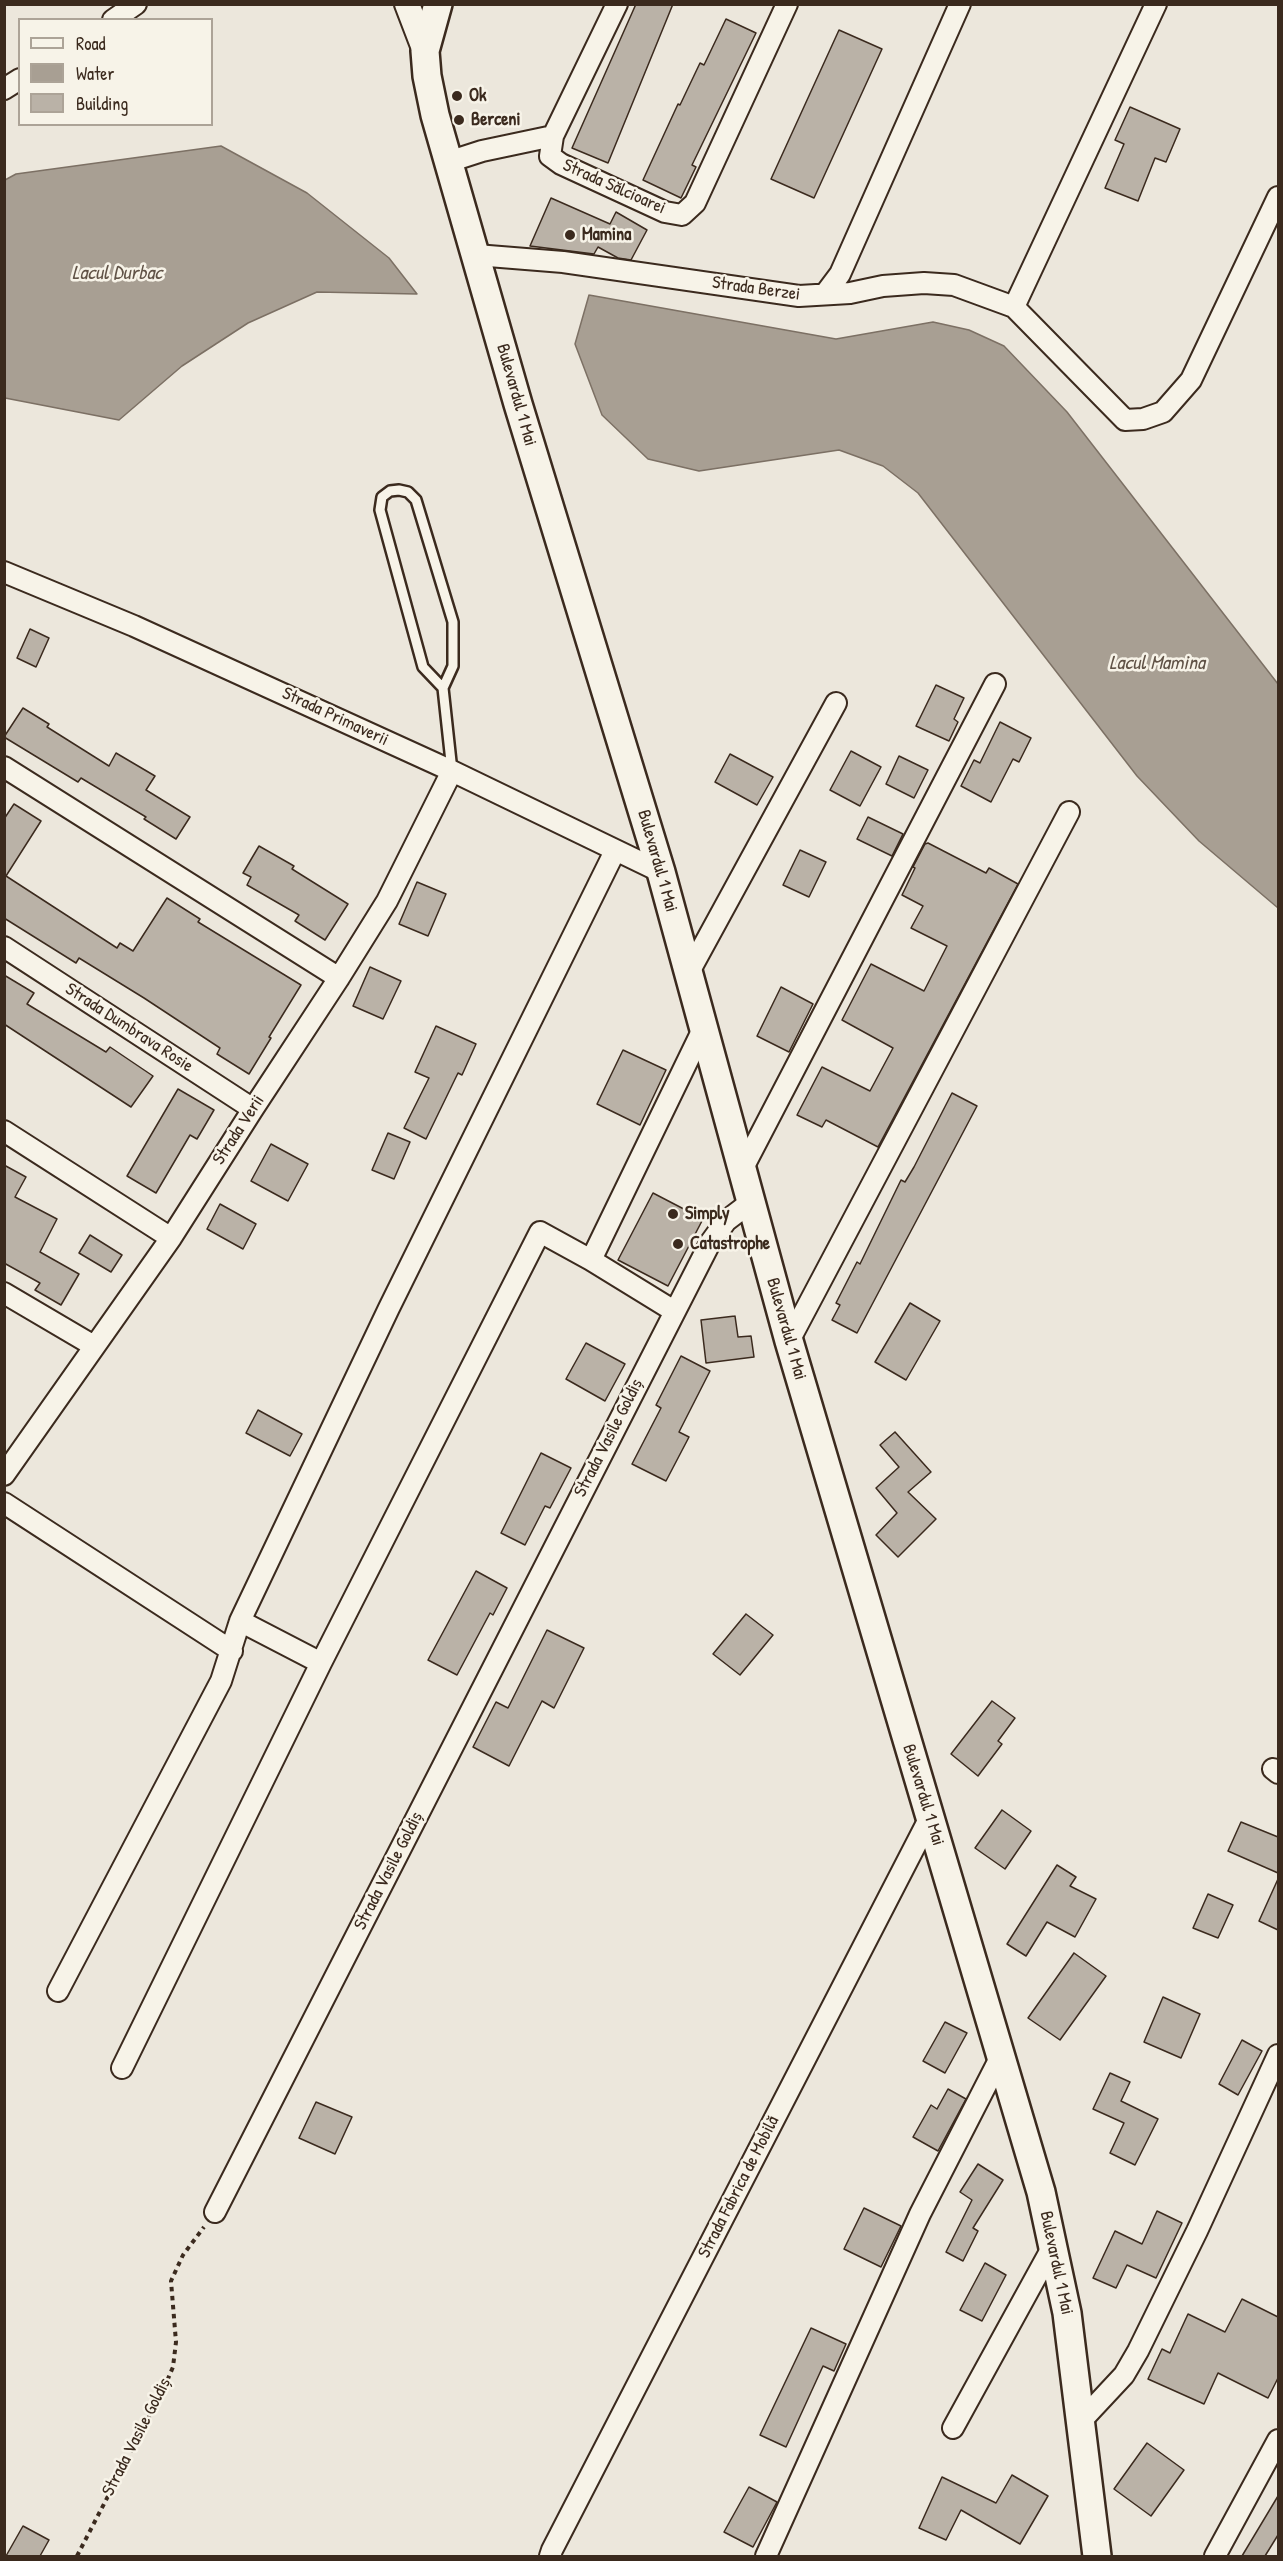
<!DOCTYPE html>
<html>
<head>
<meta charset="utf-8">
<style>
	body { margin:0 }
	#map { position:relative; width:1283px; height:2561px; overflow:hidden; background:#ece7dc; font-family:"Patrick Hand",sans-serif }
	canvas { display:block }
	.frame { position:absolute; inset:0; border:6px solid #3b2a1e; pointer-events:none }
	.legend { position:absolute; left:18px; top:18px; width:195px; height:108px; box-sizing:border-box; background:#f7f3e8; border:2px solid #aca397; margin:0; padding:8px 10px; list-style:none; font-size:18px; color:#3b2a1e }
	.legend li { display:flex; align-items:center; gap:12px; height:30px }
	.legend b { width:30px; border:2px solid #aca397 }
</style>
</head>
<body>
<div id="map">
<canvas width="1283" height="2561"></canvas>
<div class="frame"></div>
<ul class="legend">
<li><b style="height:8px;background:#f7f3e8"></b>Road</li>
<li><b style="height:16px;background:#a89f93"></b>Water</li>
<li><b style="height:16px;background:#bab2a7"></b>Building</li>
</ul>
</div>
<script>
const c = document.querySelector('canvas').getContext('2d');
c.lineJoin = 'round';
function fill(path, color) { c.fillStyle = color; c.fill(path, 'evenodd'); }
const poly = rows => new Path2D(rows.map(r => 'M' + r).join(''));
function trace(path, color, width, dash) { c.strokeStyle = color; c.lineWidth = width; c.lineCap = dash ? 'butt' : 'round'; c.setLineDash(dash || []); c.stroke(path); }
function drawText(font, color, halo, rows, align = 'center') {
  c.font = font + ' "Patrick Hand",sans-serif'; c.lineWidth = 5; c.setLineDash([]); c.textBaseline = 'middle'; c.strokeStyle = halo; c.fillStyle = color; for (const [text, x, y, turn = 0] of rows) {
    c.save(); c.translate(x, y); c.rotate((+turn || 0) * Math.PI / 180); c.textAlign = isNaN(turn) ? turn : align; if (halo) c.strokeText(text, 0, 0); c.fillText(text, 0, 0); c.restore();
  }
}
const water = poly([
	[221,146,307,193,389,258,417,294,317,292,248,323,182,366,119,420,5,398,5,180,16,174,221,146],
	[589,295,836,339,933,322,969,330,1004,346,1067,412,1278,684,1278,908,1199,841,1137,776,918,493,883,466,839,450,699,471,648,459,602,415,575,344,589,295]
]);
fill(water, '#a89f93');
trace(water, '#7c7064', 1.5);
const building = poly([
	[636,4,673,4,608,163,572,148,636,4],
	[726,19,756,33,692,165,696,167,681,198,643,180,678,104,680,105,700,63,704,65,726,19],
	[839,30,882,49,814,198,771,179,839,30],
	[1130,107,1180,129,1166,162,1155,158,1138,201,1105,188,1124,144,1115,140,1130,107],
	[551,198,610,224,616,212,647,230,631,260,618,258,598,247,594,254,530,246,551,198],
	[30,629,49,638,36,667,17,658,30,629],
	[936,685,964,698,954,719,958,722,949,741,916,726,936,685],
	[23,708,49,724,47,727,109,766,116,753,155,776,146,790,190,817,176,839,144,819,146,817,81,778,78,782,4,737,23,708],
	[1000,722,1031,738,1019,762,1013,759,991,802,961,786,974,760,980,763,1000,722],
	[851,751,881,767,860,806,830,790,851,751],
	[730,754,773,777,757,805,715,782,730,754],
	[899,756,928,770,914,798,886,784,899,756],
	[14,804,41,821,6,876,117,948,120,943,133,951,167,898,200,919,198,922,301,985,269,1037,271,1038,249,1074,217,1054,220,1048,144,998,79,958,76,963,4,918,4,819,14,804],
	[868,817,903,834,892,856,857,839,868,817],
	[928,843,986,873,989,868,1018,884,878,1147,826,1120,822,1127,797,1115,822,1067,870,1091,893,1048,842,1020,871,964,924,991,947,946,911,928,923,906,902,895,915,868,913,867,925,844,928,843],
	[259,846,294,866,292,869,348,904,325,940,295,921,299,915,247,885,251,877,243,873,259,846],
	[800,850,826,862,809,897,783,885,800,850],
	[417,882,446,894,428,936,399,924,417,882],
	[370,967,401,981,383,1019,353,1006,370,967],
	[4,975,34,993,27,1004,106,1052,110,1047,153,1076,131,1107,4,1024,4,975],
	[781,987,813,1004,789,1052,757,1036,781,987],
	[436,1026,476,1044,462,1075,458,1073,426,1139,404,1128,429,1078,415,1072,436,1026],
	[623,1050,666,1070,640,1125,597,1104,623,1050],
	[178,1089,214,1110,197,1139,190,1135,156,1193,127,1176,178,1089],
	[952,1093,977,1106,857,1333,832,1320,840,1305,836,1303,857,1262,860,1264,901,1180,905,1182,914,1167,952,1093],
	[388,1133,410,1142,394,1179,372,1170,388,1133],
	[271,1144,308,1164,288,1201,251,1181,271,1144],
	[4,1165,26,1177,15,1197,57,1219,40,1252,79,1274,61,1305,35,1290,40,1283,4,1263,4,1165],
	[653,1193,703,1219,668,1286,618,1260,653,1193],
	[220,1204,256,1224,243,1249,207,1229,220,1204],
	[90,1235,122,1255,111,1272,79,1253,90,1235],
	[910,1303,940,1321,906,1380,875,1362,910,1303],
	[735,1316,738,1337,751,1336,754,1357,706,1363,701,1320,735,1316],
	[586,1343,625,1364,605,1401,566,1379,586,1343],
	[681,1356,710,1371,679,1432,689,1437,666,1481,632,1464,661,1408,656,1405,681,1356],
	[258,1410,302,1434,290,1456,246,1433,258,1410],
	[895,1432,931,1472,908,1492,936,1519,898,1557,876,1535,897,1513,876,1488,899,1467,880,1445,895,1432],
	[541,1453,571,1468,550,1508,545,1506,525,1545,501,1533,541,1453],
	[476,1571,507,1588,493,1615,490,1613,457,1675,428,1660,476,1571],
	[746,1614,773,1635,740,1675,713,1654,746,1614],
	[547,1630,584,1648,554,1708,542,1701,509,1766,473,1747,496,1702,508,1708,547,1630],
	[992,1701,1015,1718,998,1741,1002,1744,978,1776,951,1754,992,1701],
	[1002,1810,1031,1831,1005,1869,975,1848,1002,1810],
	[1241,1822,1278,1837,1278,1873,1228,1851,1241,1822],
	[1057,1865,1076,1877,1070,1886,1096,1899,1075,1937,1047,1922,1026,1956,1007,1944,1057,1865],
	[1278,1879,1278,1930,1259,1921,1278,1879],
	[1208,1894,1233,1905,1218,1938,1193,1928,1208,1894],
	[1074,1953,1106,1976,1060,2040,1028,2018,1074,1953],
	[1163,1997,1200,2014,1181,2058,1144,2042,1163,1997],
	[945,2022,967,2033,945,2073,923,2061,945,2022],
	[1242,2040,1262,2051,1238,2095,1219,2084,1242,2040],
	[1110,2073,1130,2082,1121,2101,1158,2119,1135,2165,1110,2153,1124,2123,1093,2109,1110,2073],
	[948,2089,966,2099,938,2151,913,2137,931,2105,937,2109,948,2089],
	[316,2102,352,2117,335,2154,299,2138,316,2102],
	[978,2164,1003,2180,973,2228,978,2231,963,2261,946,2252,972,2200,960,2192,978,2164],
	[864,2208,901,2226,881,2267,844,2249,864,2208],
	[1157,2211,1182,2223,1156,2278,1127,2265,1116,2288,1093,2278,1115,2231,1142,2244,1157,2211],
	[985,2263,1006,2275,982,2321,960,2310,985,2263],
	[1242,2299,1278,2317,1278,2378,1268,2398,1218,2373,1204,2404,1148,2379,1162,2349,1170,2353,1188,2314,1225,2332,1242,2299],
	[811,2328,846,2344,834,2371,823,2366,786,2447,760,2435,811,2328],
	[1147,2443,1184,2470,1151,2516,1114,2489,1147,2443],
	[1012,2475,1048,2496,1020,2544,961,2510,946,2540,919,2528,942,2477,996,2503,1012,2475],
	[749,2487,777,2502,753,2547,724,2532,749,2487],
	[1278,2496,1278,2535,1265,2556,1242,2556,1278,2496],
	[23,2526,49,2540,40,2556,6,2556,23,2526]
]);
fill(building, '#bab2a7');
trace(building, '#3b2a1e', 1.5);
const service = poly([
	[443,688,423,667,380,510,382,497,390,491,399,490,408,492,416,500,453,622,453,666,443,688,452,771]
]);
const minor = poly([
	[617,4,553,136,550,156,561,164,665,212,682,215,695,203,787,4],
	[113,20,136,4],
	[4,89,20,79],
	[448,162,482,151,553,136],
	[476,255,563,262,799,296,850,293,883,286,924,283,954,285,1014,307,1125,420,1143,419,1163,412,1191,380,1278,197],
	[825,294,840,274,960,4],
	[1014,307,1156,4],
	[4,572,134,626,452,771,661,872],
	[4,767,339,978],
	[4,947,253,1109],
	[688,974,836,703],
	[4,1131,171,1238],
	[742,1170,995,684],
	[591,1260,674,1311],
	[4,1293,94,1346],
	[789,1341,1069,812],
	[4,1475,171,1238,253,1109,339,978,387,901,452,771],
	[4,1503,232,1651],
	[240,1621,321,1663],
	[1273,1769,1278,1773],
	[58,1991,221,1681,240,1621,389,1308,615,851],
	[122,2068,321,1663,540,1232,591,1260,703,1029],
	[215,2212,710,1243,726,1221,751,1202],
	[1082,2420,1124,2375,1138,2351,1197,2231,1278,2055],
	[953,2428,1053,2246],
	[550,2556,552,2550,929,1819],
	[766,2556,920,2214,1001,2056],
	[1215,2556,1278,2440]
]);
const tertiary = poly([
	[407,4,425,51]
]);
const secondary = poly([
	[438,4,425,51,427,76,435,115,518,404,661,872,789,1341,1041,2192,1067,2313,1097,2556]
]);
trace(service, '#3b2a1e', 14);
trace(minor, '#3b2a1e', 24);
trace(tertiary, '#3b2a1e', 28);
trace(secondary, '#3b2a1e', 32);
trace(poly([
	[77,2556,164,2388,173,2367,176,2342,171,2281,183,2255,204,2227]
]), '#3b2a1e', 4, [4.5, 4.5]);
trace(service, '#f7f3e8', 9);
trace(minor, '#f7f3e8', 20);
trace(tertiary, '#f7f3e8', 24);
trace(secondary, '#f7f3e8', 27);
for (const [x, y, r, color] of [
	[457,96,6,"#3b2a1e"],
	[459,120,6,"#3b2a1e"],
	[570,235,6,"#3b2a1e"],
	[673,1214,6,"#3b2a1e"],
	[678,1244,6,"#3b2a1e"]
]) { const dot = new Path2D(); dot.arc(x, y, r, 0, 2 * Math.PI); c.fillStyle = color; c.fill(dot); trace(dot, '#f7f3e8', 2); }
drawText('bold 18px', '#3b2a1e', '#f7f3e8', [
	["Ok",469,96],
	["Berceni",471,120],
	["Mamina",582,235],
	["Simply",685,1214],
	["Catastrophe",690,1244]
], 'left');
drawText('18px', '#3b2a1e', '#f7f3e8', [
	["Strada Sălcioarei",614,187,24],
	["Strada Berzei",756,289,8],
	["Bulevardul 1 Mai",516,395,74],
	["Strada Primaverii",335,717,25],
	["Bulevardul 1 Mai",657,861,74],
	["Strada Dumbrava Rosie",129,1028,33],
	["Strada Verii",239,1130,-57],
	["Bulevardul 1 Mai",786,1329,74],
	["Strada Vasile Goldiș",609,1438,-63],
	["Bulevardul 1 Mai",923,1795,73],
	["Strada Vasile Goldiș",389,1871,-63],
	["Strada Fabrica de Mobilă",739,2187,-63],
	["Bulevardul 1 Mai",1056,2263,78],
	["Strada Vasile Goldiș",137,2437,-63]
]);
drawText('italic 20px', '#615347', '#f7f3e8', [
	["Lacul Durbac",117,274],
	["Lacul Mamina",1157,664]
]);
</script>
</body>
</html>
